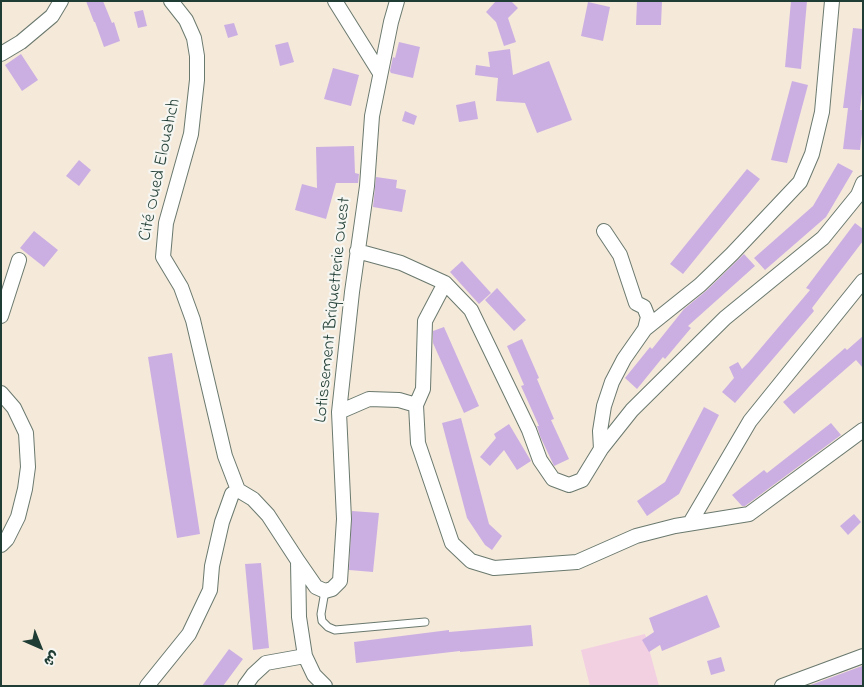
<!DOCTYPE html>
<html>
<head>
<meta charset="utf-8">
<style>
	body { margin:0 }
	#map { position:relative; width:864px; height:687px; overflow:hidden; background:#f5e9da; font-family:"Indie Flower","Playpen Sans Arabic",sans-serif }
	canvas { display:block }
	.frame { position:absolute; inset:0; border:2px solid #1f3d34; pointer-events:none }
	.north { position:absolute; left:15px; top:622px; width:50px; height:50px; -webkit-text-stroke:4px #f6f6f2; paint-order:stroke; rotate:136deg; font-size:14px; font-weight:700; line-height:20px; text-align:center; color:#1f3d34 }
	.north::after { content:''; display:block; margin:auto; width:18px; height:22px; background:#1f3d34; clip-path:polygon(50% 0,100% 100%,50% 72%,0 100%) }
</style>
</head>
<body>
<div id="map">
<canvas width="864" height="687"></canvas>
<div class="frame"></div>
<div class="north">ش</div>
</div>
<script>
const c = document.querySelector('canvas').getContext('2d');
c.lineJoin = 'round';
function fill(path, color) { c.fillStyle = color; c.fill(path, 'evenodd'); }
const poly = rows => new Path2D(rows.map(r => 'M' + r).join(''));
function trace(path, color, width, dash) { c.strokeStyle = color; c.lineWidth = width; c.lineCap = dash ? 'butt' : 'round'; c.setLineDash(dash || []); c.stroke(path); }
function drawText(font, color, halo, rows, align = 'center') {
  c.font = font + ' "Indie Flower",sans-serif'; c.lineWidth = 4.5; c.setLineDash([]); c.textBaseline = 'middle'; c.strokeStyle = halo; c.fillStyle = color; for (const [text, x, y, turn = 0] of rows) {
    c.save(); c.translate(x, y); c.rotate((+turn || 0) * Math.PI / 180); c.textAlign = isNaN(turn) ? turn : align; if (halo) c.strokeText(text, 0, 0); c.fillText(text, 0, 0); c.restore();
  }
}
fill(poly([
	[645,634,659,686,590,686,581,650]
]), '#f2cfe1');
fill(poly([
	[86,1,103,1,112,23,114,22,120,41,104,47,95,22,94,22],
	[496,1,511,1,518,8,508,18,516,42,504,46,496,22,486,12],
	[637,1,662,1,661,25,636,25],
	[791,1,807,1,801,69,785,67],
	[588,2,610,7,603,41,581,36],
	[143,10,147,26,138,28,134,12],
	[234,23,238,35,228,38,224,25],
	[853,28,863,29,863,84,860,110,863,110,863,126,860,150,843,149,848,108,843,108],
	[288,42,294,62,280,66,275,45],
	[399,42,420,47,413,78,391,73,390,71,393,57,395,58],
	[510,49,513,75,549,61,572,120,537,133,525,103,496,101,498,78,475,75,476,65,490,67,488,52],
	[21,54,38,80,22,91,5,65],
	[333,68,359,75,351,106,324,99],
	[792,81,808,85,787,163,771,160],
	[475,101,478,119,459,122,456,105],
	[405,111,417,116,414,125,402,121],
	[354,146,355,173,359,174,358,183,336,183,326,219,295,210,302,184,317,188,316,147],
	[79,160,91,170,79,186,66,176],
	[838,163,853,171,826,217,765,270,754,258,813,206],
	[747,169,760,179,683,274,670,264],
	[376,177,397,180,396,188,406,190,402,212,373,207],
	[855,223,863,229,863,241,812,308,814,311,735,403,722,392,734,378,729,367,738,362,742,369,749,362,810,290,806,288],
	[34,231,58,250,44,267,20,248],
	[744,254,755,266,688,326,691,328,665,359,663,357,637,389,625,378,650,347,652,349,684,309,706,291],
	[462,261,491,293,479,304,450,272],
	[497,288,526,320,514,331,485,300],
	[444,327,479,406,464,413,433,343,433,331],
	[863,336,863,368,856,360,794,414,783,402,845,348,847,350],
	[522,339,539,378,537,379,554,419,551,420,569,459,554,466,540,436,537,426,539,426,521,386,524,385,507,346],
	[172,353,200,534,177,538,148,357],
	[704,407,719,415,679,494,647,516,637,501,665,482],
	[461,418,489,524,502,536,492,550,485,545,467,518,442,423],
	[831,423,841,435,745,506,742,506,732,495,764,470,767,473],
	[509,424,531,461,517,470,504,450,490,466,480,457,496,438,494,434],
	[352,511,379,513,373,572,349,570],
	[854,514,861,522,848,535,840,526],
	[261,563,269,648,253,650,245,564],
	[707,595,720,627,662,651,660,645,649,652,642,640,654,632,649,618],
	[531,625,533,646,460,652,460,651,356,663,354,642,449,630,449,632],
	[229,649,243,659,223,686,202,686],
	[721,657,725,671,711,675,707,661],
	[863,665,863,686,808,686,862,666]
]), '#ccafe2');
const service = poly([
	[325,591,321,614,322,621,328,627,335,630,425,622]
]);
const minor = poly([
	[171,1,186,20,194,38,197,56,197,80,191,134,166,223,163,257,181,287,193,320,225,456,238,490],
	[335,1,380,73],
	[1,54,21,42,52,16,61,1],
	[604,231,620,255,636,303,644,307,648,317,645,329],
	[357,251,401,263,445,283,471,310,529,430,540,460,553,479,569,485,582,480,601,449,632,410,725,318,823,238,858,195,863,183],
	[1,316,19,260],
	[1,393,14,408,26,433,28,467,25,489,18,517,7,539,1,545],
	[416,405,423,389,425,321,445,283],
	[339,412,369,399,399,400,416,405,418,443,452,543,471,561,494,568,577,562,636,536,675,526,749,514,863,430],
	[601,449,600,431,604,406,612,382,624,359,645,329,700,285,732,254,800,182,812,154,822,112,832,1],
	[690,523,750,421,863,281],
	[298,561,316,587,325,591,332,589,340,581,344,519,339,412,352,292,367,186,372,116,391,22,397,1],
	[147,686,189,634,210,590,212,566,222,522,232,494,238,490,253,499,268,515,298,561,299,617,305,656,314,675,325,686],
	[245,686,253,675,266,663,305,656],
	[782,686,863,656]
]);
trace(service, '#6a796e', 9);
trace(minor, '#6a796e', 16);
trace(service, '#fff', 7);
trace(minor, '#fff', 14);
drawText('18px', '#1f3d34', '#f6f6f2', [
	["Cité Oued Elouahch",161,170,-78],
	["Lotissement Briquetterie Ouest",334,310,-84]
]);
</script>
</body>
</html>
